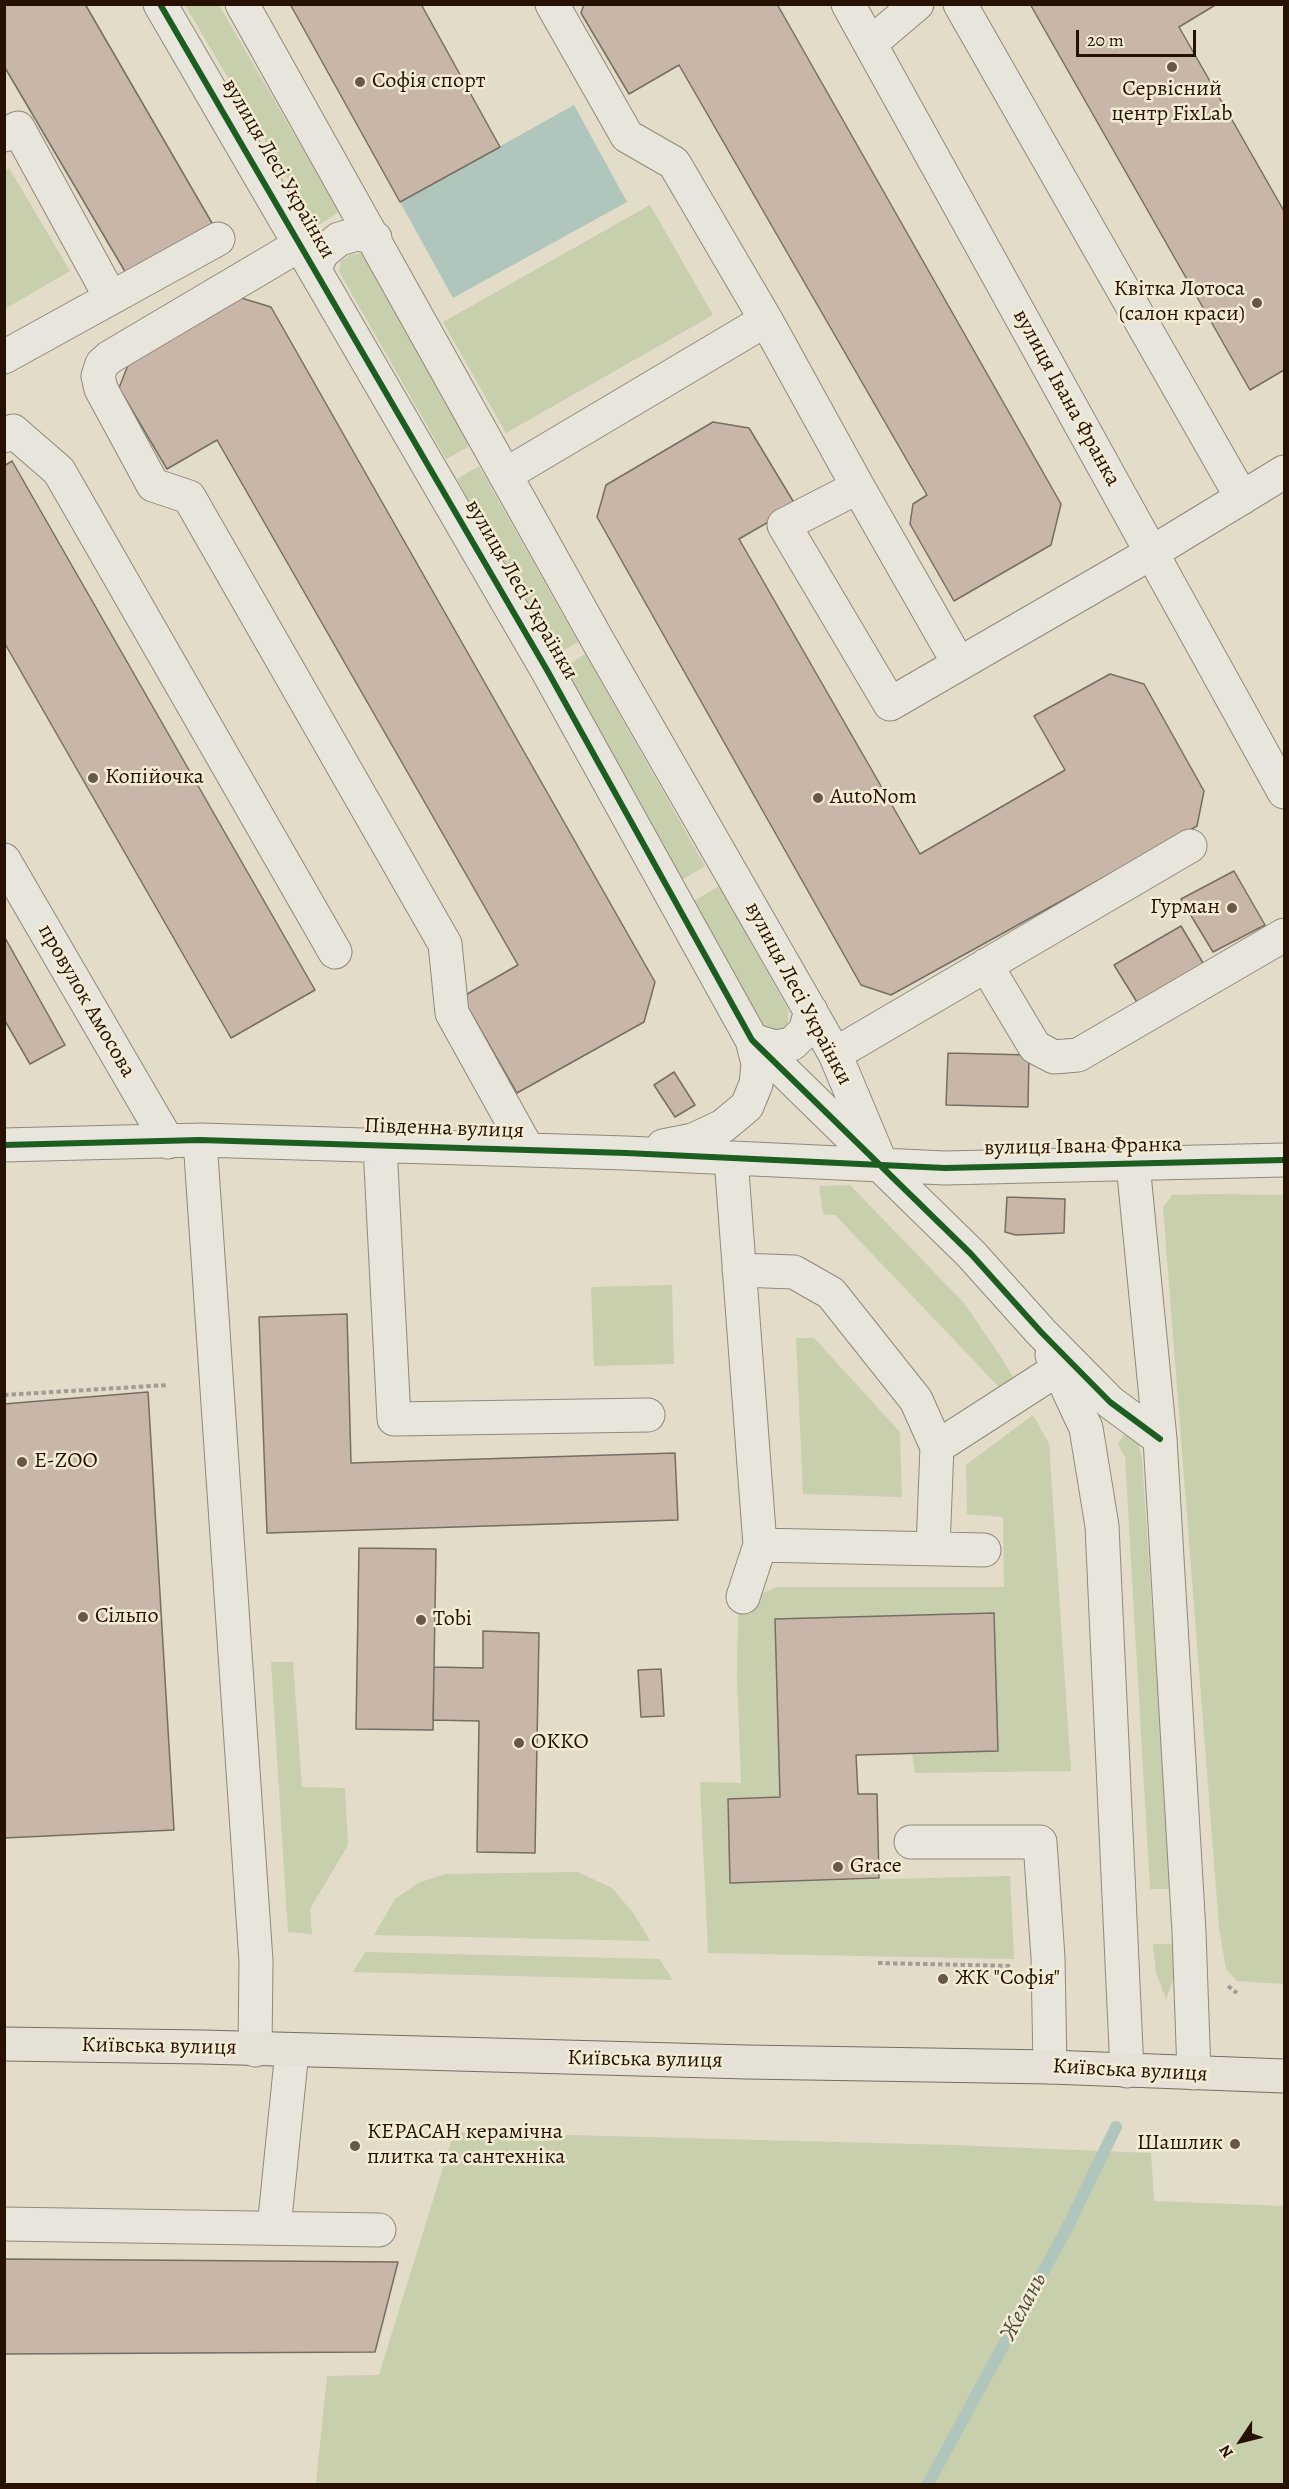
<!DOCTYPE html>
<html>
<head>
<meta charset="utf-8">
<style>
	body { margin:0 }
	#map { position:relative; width:1289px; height:2489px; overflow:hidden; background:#e2dcc8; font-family:Alegreya,serif }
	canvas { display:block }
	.frame { position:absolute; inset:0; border:6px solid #271103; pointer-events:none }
	.north { position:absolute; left:1211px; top:2411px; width:60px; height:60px; -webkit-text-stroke:4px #f3ecd5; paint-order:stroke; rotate:235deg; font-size:16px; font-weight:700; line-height:24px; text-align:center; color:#271103 }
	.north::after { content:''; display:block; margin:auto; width:21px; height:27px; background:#271103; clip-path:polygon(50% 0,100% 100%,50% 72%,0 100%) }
	.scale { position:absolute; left:1076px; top:30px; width:120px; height:27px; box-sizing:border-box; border:3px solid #271103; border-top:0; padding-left:8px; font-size:18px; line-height:21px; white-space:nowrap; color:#271103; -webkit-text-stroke:4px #f3ecd5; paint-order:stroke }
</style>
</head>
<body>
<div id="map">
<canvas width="1289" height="2489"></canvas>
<div class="frame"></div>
<div class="north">N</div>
<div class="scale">20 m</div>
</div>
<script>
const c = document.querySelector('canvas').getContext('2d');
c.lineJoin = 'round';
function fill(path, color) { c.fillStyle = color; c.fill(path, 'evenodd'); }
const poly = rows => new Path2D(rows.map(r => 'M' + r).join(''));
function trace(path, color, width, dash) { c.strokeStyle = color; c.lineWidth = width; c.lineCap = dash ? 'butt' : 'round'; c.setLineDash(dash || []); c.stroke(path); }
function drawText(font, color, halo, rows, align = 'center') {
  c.font = font + ' Alegreya,serif'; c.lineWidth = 5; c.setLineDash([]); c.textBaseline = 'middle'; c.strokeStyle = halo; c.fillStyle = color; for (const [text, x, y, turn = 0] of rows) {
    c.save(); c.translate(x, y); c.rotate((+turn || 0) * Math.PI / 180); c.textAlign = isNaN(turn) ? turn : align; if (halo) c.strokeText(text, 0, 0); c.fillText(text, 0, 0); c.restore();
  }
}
fill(poly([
	[185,5,219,5,339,212,316,227],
	[9,168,70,271,5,309,4,171],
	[650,205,713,315,506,433,443,322],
	[351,254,363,254,470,446,446,459,339,271,341,261],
	[479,466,578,642,555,656,457,479],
	[585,654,705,866,680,881,560,670],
	[719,886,788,1009,788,1029,774,1034,761,1026,692,902],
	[850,1185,963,1302,999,1354,1013,1377,999,1387,835,1215,823,1214,819,1186],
	[1212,1194,1284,1195,1284,1984,1237,1981,1226,1969,1219,1927,1163,1207,1172,1195],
	[672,1285,674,1364,594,1366,591,1287],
	[796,1338,814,1338,900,1432,902,1497,803,1494],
	[1033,1415,1049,1444,1071,1771,915,1773,912,1753,998,1751,994,1613,776,1619,780,1797,728,1799,730,1883,1010,1876,1014,1959,708,1953,700,1782,741,1783,737,1679,738,1615,760,1594,778,1587,1004,1587,1003,1517,967,1514,966,1465],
	[1124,1435,1138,1440,1142,1459,1171,1889,1150,1889,1125,1457,1118,1444],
	[271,1662,293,1662,302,1787,345,1788,348,1845,310,1909,312,1934,288,1932],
	[578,1872,612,1888,634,1914,650,1941,374,1935,395,1899,418,1883,445,1874],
	[1153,1944,1175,1944,1176,1972,1166,1999,1156,1973],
	[365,1952,659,1959,673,1980,353,1972],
	[454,2132,953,2145,1151,2153,1154,2201,1284,2206,1284,2484,316,2484,327,2376,379,2375]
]), '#c8cfac');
fill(poly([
	[574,105,627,202,453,298,400,202]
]), '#b0c6bc');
trace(poly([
	[928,2484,1066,2230,1116,2127]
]), '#b0c6bc', 12);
const building = poly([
	[4,4,85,4,216,230,130,280,4,66,4,4],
	[290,4,421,4,500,147,400,202,290,4],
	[584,4,777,4,1061,504,1051,545,954,601,910,524,913,504,927,495,679,65,629,94,581,13,584,4],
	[1030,4,1217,4,1179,27,1284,211,1284,370,1250,390,1030,4],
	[238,297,271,307,655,982,644,1022,517,1093,462,997,518,965,217,440,167,469,119,388,130,360,238,297],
	[713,422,749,428,796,506,739,539,920,854,1065,770,1034,716,1110,674,1144,684,1204,791,1197,826,891,995,861,985,597,517,606,485,713,422],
	[12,461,315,990,231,1038,4,642,4,466,12,461],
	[1234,871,1265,925,1213,952,1181,899,1234,871],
	[1181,926,1206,968,1140,1007,1114,965,1181,926],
	[4,936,65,1045,30,1064,4,1019,4,936],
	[948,1053,1029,1055,1028,1107,946,1105,948,1053],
	[674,1072,695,1105,675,1117,654,1085,674,1072],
	[1007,1197,1065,1199,1064,1233,1016,1235,1005,1232,1007,1197],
	[347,1314,351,1463,675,1453,678,1520,267,1533,259,1317,347,1314],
	[148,1392,174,1830,4,1838,4,1404,148,1392],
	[359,1548,436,1549,433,1730,356,1729,359,1548],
	[994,1613,998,1751,856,1755,858,1794,877,1794,879,1878,730,1883,728,1799,780,1797,775,1619,994,1613],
	[483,1631,539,1633,535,1853,477,1852,479,1721,433,1720,434,1667,483,1668,483,1631],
	[661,1669,664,1716,641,1717,638,1670,661,1669],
	[4,2259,398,2262,375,2352,4,2354,4,2259]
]);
fill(building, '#c8b7a8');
trace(building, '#756e62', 1.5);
const minor = poly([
	[160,4,547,670,752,1040,971,1254,1041,1332,1110,1402,1160,1439],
	[242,4,598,641,835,1054,877,1154],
	[848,4,1284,792],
	[960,4,1242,498],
	[870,44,917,4],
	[4,135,18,128,111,298,4,357],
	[301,244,110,357,102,364,98,376,101,389,153,485,189,497,445,944,452,1013,528,1150],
	[315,268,322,253,339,239,357,234,375,238],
	[111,298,218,239],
	[766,320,858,487,784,525,890,704,1151,553,1284,472],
	[4,436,13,431,59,471,335,952],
	[505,475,766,320,674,163,627,136,552,4],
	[858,487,959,664],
	[4,860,168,1142],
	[986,965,1035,1047,1054,1057,1078,1055,1284,935],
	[752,1040,775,1047,792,1044,805,1031,811,1011],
	[835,1054,1190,846],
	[200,1140,256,1961,255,2050],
	[4,1145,200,1140,626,1153,945,1168,1284,1160],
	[380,1146,394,1419,648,1415],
	[663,1146,693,1140,723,1126,747,1106,756,1084,758,1063,752,1040],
	[731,1158,760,1545,743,1597],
	[1133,1164,1160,1439,1189,1932,1194,2073],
	[739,1270,794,1272,831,1293,916,1400,937,1447,933,1548],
	[1052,1355,1086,1428,1102,1526,1127,2071],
	[937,1447,1058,1369],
	[760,1545,984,1550],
	[911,1842,1040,1842,1048,1958,1050,2067],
	[4,2224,379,2230],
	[274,2228,292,2051]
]);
const major = poly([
	[4,2044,203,2047,747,2062,1050,2067,1284,2076]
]);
trace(minor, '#90897c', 35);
trace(major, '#756e62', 35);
trace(poly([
	[4,1395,168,1385],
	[878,1963,1012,1966],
	[1228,1986,1237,1993]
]), '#a29d94', 4, [4.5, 3]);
trace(minor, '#e8e5dc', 33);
trace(major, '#e5e1d6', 33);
trace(poly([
	[160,4,547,670,752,1040,971,1254,1041,1332,1110,1402,1160,1439],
	[4,1145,200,1140,626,1153,945,1168,1284,1160]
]), '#1b5e20', 6);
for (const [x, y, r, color] of [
	[1172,67,6,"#685848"],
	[360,82,6,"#685848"],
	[1257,303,6,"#685848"],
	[93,778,6,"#685848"],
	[818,798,6,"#685848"],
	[1232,908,6,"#685848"],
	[22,1462,6,"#685848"],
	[83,1617,6,"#685848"],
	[421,1620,6,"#685848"],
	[519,1743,6,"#685848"],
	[838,1867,6,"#685848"],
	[943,1979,6,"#685848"],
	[1235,2144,6,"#685848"],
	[355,2146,6,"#685848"]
]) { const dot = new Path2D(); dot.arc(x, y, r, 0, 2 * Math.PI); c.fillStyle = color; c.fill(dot); trace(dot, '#f3ecd5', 2); }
drawText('22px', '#271103', '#f3ecd5', [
	["Софія спорт",372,82],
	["Сервiсний",1172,90,"center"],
	["центр FixLab",1172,115,"center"],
	["Квітка Лотоса",1245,290,"right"],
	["(салон краси)",1245,315,"right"],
	["Копійочка",105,778],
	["AutoNom",830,798],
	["Гурман",1220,908,"right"],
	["E-ZOO",34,1462],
	["Сільпо",95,1617],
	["Tobi",433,1620],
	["OKKO",531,1743],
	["Grace",850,1867],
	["ЖК \"Софія\"",955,1979],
	["КЕРАСАН керамічна",367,2133],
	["плитка та сантехніка",367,2158],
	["Шашлик",1223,2144,"right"]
], 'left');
drawText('22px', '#271103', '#f3ecd5', [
	["вулиця Лесі Українки",278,169,60],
	["вулиця Івана Франка",1066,398,61],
	["вулиця Лесі Українки",521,590,60],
	["вулиця Лесі Українки",798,994,62],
	["провулок Амосова",86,1001,60],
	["Південна вулиця",444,1129,2],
	["вулиця Івана Франка",1083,1147,-1],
	["Київська вулиця",159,2047,1],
	["Київська вулиця",645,2060,1],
	["Київська вулиця",1130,2071,3]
]);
drawText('italic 24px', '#4f4d42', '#f3ecd5', [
	["Желань",1024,2307,-62]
]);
</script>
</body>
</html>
